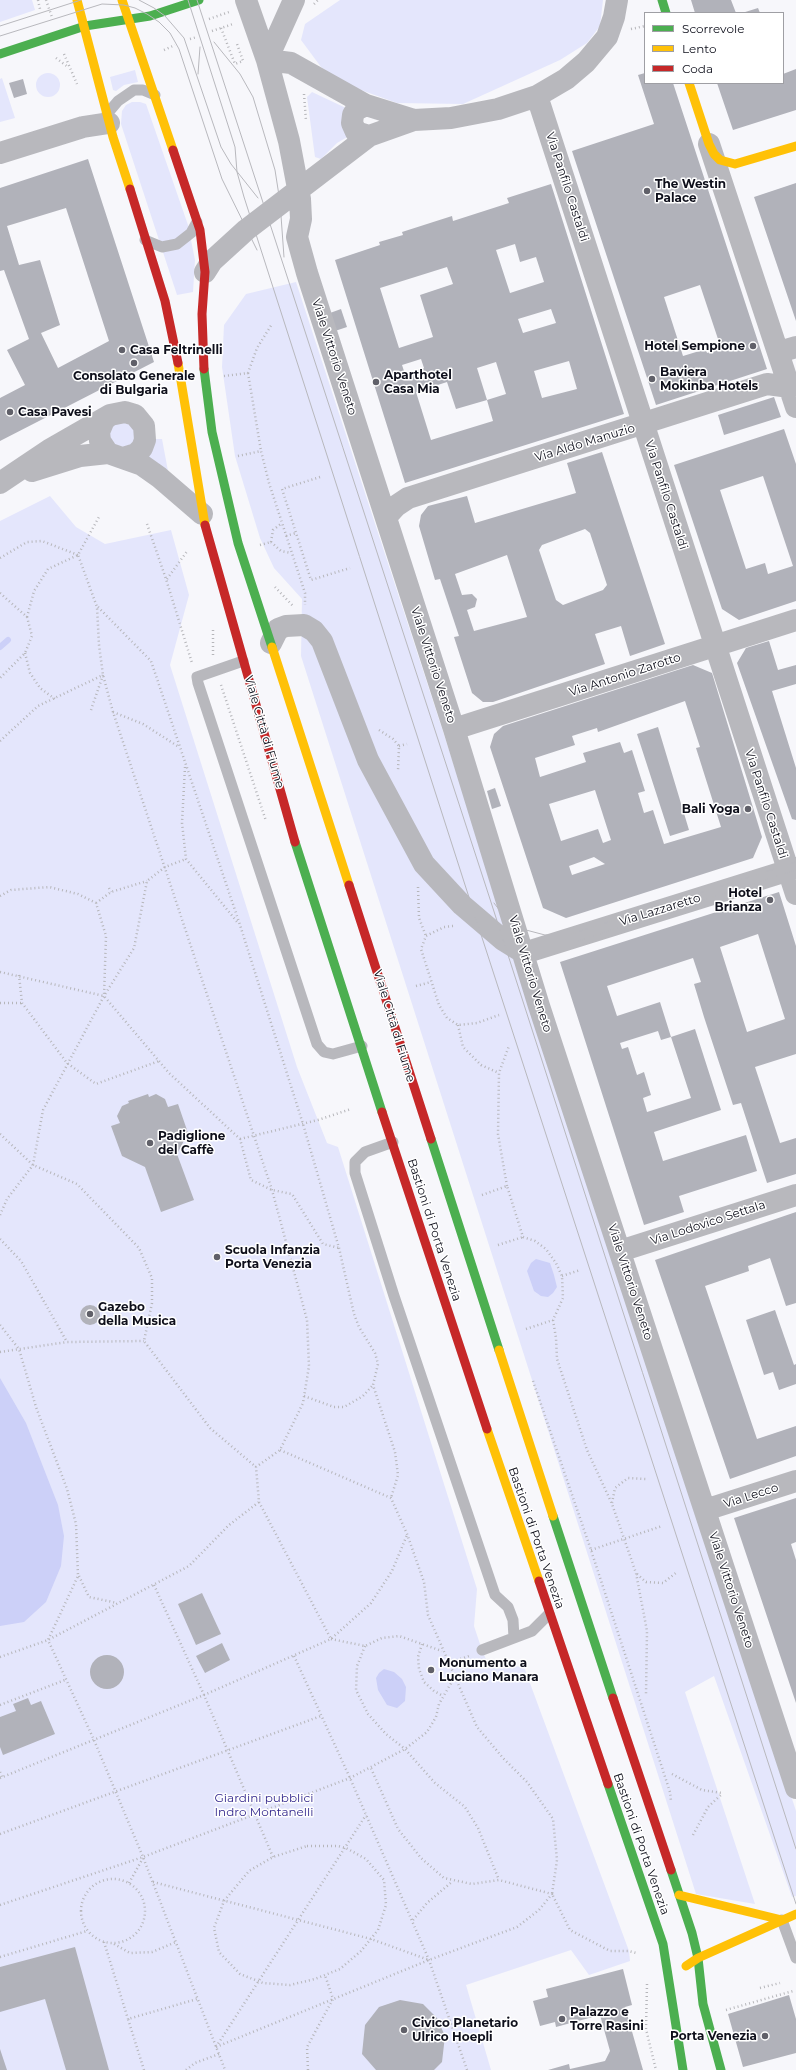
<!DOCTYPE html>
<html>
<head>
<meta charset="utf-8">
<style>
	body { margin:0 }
	#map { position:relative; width:796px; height:2070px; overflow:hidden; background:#f7f7fb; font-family:Montserrat,sans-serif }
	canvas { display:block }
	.legend { position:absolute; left:644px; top:12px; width:140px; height:72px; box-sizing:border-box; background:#fff; border:1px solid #9f9fa4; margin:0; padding:5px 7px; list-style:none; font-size:12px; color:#0e0f1b }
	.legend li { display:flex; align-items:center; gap:8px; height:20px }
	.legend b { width:20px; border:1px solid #9f9fa4 }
</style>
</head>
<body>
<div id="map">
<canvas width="796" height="2070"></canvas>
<ul class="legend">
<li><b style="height:5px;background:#4caf50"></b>Scorrevole</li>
<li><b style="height:5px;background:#ffc107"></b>Lento</li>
<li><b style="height:5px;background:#c62828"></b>Coda</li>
</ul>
</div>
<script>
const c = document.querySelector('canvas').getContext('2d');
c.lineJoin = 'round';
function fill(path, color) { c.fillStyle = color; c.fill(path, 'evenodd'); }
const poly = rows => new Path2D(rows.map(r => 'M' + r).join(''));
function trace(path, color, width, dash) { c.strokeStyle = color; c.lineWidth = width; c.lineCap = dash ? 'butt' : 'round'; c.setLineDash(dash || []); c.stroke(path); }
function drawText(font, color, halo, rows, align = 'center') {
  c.font = font + ' Montserrat,sans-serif'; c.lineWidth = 3; c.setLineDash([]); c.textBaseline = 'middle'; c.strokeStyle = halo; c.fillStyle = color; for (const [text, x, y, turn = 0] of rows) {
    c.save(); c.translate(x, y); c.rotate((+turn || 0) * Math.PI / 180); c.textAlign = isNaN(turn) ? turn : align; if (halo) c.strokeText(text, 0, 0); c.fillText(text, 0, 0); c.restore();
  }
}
fill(poly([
	[0,0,32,0,35,10,0,22],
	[340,0,603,0,600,26,587,43,560,60,463,104,397,103,347,85,321,67,301,40,305,24],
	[135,70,138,82,124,85,116,91,113,90,110,77],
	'36 85a12 12 0 1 1 24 0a12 12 0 1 1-24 0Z',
	[2,78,15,118,0,122,0,79],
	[312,92,348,109,349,136,337,143,321,159,315,157,307,97],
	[132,102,140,102,146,104,188,225,195,260,193,292,177,295,121,124,122,111,126,105],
	[296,282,796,1811,796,1896,792,1897,714,1676,685,1692,755,1904,696,1894,301,656,302,599,274,568,260,538,235,456,222,367,224,325,246,294],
	[115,420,137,426,134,447,113,448,107,429],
	[155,439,162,439,168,471,147,458],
	[50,496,76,527,105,544,171,530,189,595,170,665,297,1067,327,1143,338,1147,477,1589,474,1626,482,1650,488,1664,524,1667,629,1951,630,1961,589,1975,571,1950,466,1985,491,2070,0,2070,0,521]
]), '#e4e6fc');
fill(poly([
	[536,1259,550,1263,554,1275,557,1287,553,1293,548,1297,541,1296,534,1291,527,1271,531,1263],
	[0,1378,26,1423,58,1505,64,1536,61,1566,46,1602,24,1622,0,1626],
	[384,1669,394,1672,402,1679,406,1687,405,1701,397,1708,387,1705,378,1690,376,1678,379,1673]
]), '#ccd0f8');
trace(poly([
	[0,647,8,640]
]), '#ccd0f8', 6);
fill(poly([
	[691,0,731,0,736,13,695,13],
	[758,8,760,13,742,13],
	[796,69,796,110,733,130,717,83,783,83,783,74],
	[645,73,645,83,673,83,767,369,656,405,572,151,654,124,638,75],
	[700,285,721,348,707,353,706,349,683,356,664,297],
	[23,79,27,94,14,98,9,83],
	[88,159,154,362,0,441,0,398,25,385,7,350,29,339,4,270,0,271,0,188],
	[66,208,109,341,58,368,41,333,60,325,40,260,19,265,7,226],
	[796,183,796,321,754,197],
	[551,184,624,414,405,483,335,260,380,245,379,242,403,235,402,232,452,216,453,221,509,203,507,198],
	[515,244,520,262,536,257,544,282,510,293,496,250],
	[447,267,453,284,420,295,433,337,399,348,380,288],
	[551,309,556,323,523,333,518,319],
	[421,359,424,368,405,374,402,365],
	[569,361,577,389,542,398,534,371],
	[496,362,506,394,487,400,493,421,431,440,416,392,447,382,456,409,487,400,477,368],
	[341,309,347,327,335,331,330,313],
	[774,397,781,417,724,435,718,415],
	[784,429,796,464,796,601,739,620,722,609,674,465],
	[763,476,793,566,768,574,765,563,746,569,720,490],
	[602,452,665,644,630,656,621,626,595,634,605,664,493,702,483,702,472,693,454,637,459,636,440,579,435,580,419,526,421,515,428,506,467,496,475,523,576,493,567,463],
	[585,529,590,533,607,585,603,590,563,605,556,600,539,550,542,545],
	[507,555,527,617,474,631,467,610,475,607,477,599,472,594,462,595,455,574],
	[769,641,778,670,796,665,796,684,772,691,796,768,796,820,792,819,737,663,746,648],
	[693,665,712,673,762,837,753,858,566,918,543,908,490,747,494,734,503,726],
	[685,701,700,747,696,748,721,827,664,844,653,810,644,813,638,793,645,791,632,750,624,753,620,742,583,753,586,762,540,777,535,758,575,745,572,736,597,728,598,732],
	[595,790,611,840,603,843,598,829,561,841,549,804],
	[594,857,605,864,572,875,569,866],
	[658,727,689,830,670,836,637,734],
	[495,788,501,806,492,809,487,791],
	[779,892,796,946,796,1054,755,1067,780,1143,796,1138,796,1174,767,1183,741,1103,733,1105,704,1017,694,984,701,982,693,958,607,986,617,1016,660,1002,671,1037,661,1040,658,1031,620,1043,622,1049,628,1047,637,1075,644,1072,651,1095,643,1098,647,1112,691,1098,671,1037,695,1029,721,1110,654,1132,663,1161,746,1135,757,1171,679,1196,684,1212,644,1225,560,962],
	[758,934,785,1019,747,1032,720,947],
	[148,1094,149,1097,156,1094,165,1099,168,1107,178,1104,188,1133,177,1154,194,1200,161,1212,145,1167,122,1156,111,1126,120,1123,117,1116,122,1106,129,1103,128,1101],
	[796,1212,796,1303,786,1306,770,1258,748,1266,749,1271,705,1286,757,1439,796,1426,796,1456,730,1479,655,1260],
	'80 1315a10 10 0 1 1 20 0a10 10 0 1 1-20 0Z',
	[775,1310,794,1365,796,1364,796,1384,779,1390,773,1372,764,1375,746,1320],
	[796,1498,796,1542,791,1544,796,1560,796,1703,734,1518],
	[202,1593,221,1634,196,1645,178,1604],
	[222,1643,230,1660,205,1673,196,1656],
	'90 1672a17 17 0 1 1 34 0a17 17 0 1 1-34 0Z',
	[28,1698,31,1705,41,1701,55,1734,3,1755,0,1747,0,1717,16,1711,13,1704],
	[75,1947,109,2070,66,2070,45,1999,0,2012,0,1967],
	[623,1969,632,2005,625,2007,643,2070,548,2070,569,2064,570,2069,605,2061,610,2051,600,2015,556,2027,555,2022,540,2026,533,2001,548,1997,546,1989],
	[789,1995,796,2019,796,2053,743,2067,728,2014],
	[400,2000,423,2004,437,2018,445,2036,442,2062,434,2070,376,2070,362,2054,365,2025,379,2007],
	[0,2049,7,2070,0,2070]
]), '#b1b2ba');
trace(poly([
	[38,0,40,9],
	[46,0,52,17],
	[314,4,318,0],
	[209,19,229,12],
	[221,28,235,64,243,61,237,44],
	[631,29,645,26],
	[212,31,233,24],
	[190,39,197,37],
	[164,50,175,45],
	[64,54,77,84],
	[56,58,68,67],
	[304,94,306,121],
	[248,373,261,451],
	[224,376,248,373,257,348,272,324],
	[142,396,161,387],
	[238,456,261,451,269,483,305,593,305,605],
	[320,477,282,489,311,580,350,568],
	[147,524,166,579,192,663],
	[286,536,296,533],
	[271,542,281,551,291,553],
	[271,542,273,530,282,523],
	[260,545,271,542],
	[0,558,27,542,42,541,78,555],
	[167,579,188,550],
	[275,587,293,606],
	[0,593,27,617,32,636,25,653,0,678],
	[98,607,151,661,240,925,303,1124,339,1248,354,1314,359,1327,375,1353,378,1364,373,1385,395,1452,398,1475,391,1498],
	[27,617,34,591,48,569,78,555],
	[25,653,30,673,40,688,55,699],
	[213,655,213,630],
	[221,685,266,821],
	[91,710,103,675],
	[113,712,143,724,179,747],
	[379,730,393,739,399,746,398,771],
	[0,741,38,706,103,675],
	[399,746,407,744],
	[185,767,182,823,186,859,238,923],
	[418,887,419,918,426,936],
	[109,888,111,892],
	[0,896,11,890,49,887,78,894,96,903,106,936,104,996],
	[96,903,111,892,147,881],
	[453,926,444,927,426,936,421,949,439,1005,447,1018,458,1025,477,1023,499,1015],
	[0,972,104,996,169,1073,240,1139,251,1180,272,1190,292,1194,323,1244,339,1248],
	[19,975,22,1003,67,1063,96,1084,159,1061],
	[416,986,431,982],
	[0,1003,21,1003],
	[458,1025,463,1047,481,1065,499,1073],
	[0,1134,33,1165,77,1184,139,1248,152,1278,152,1303,144,1341,210,1428,256,1467],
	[240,1139,318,1120,351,1109],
	[507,1186,498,1134,499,1073,509,1046],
	[482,1195,507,1186,523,1237,535,1241,546,1249,556,1263,562,1276,563,1298,553,1320,556,1338,557,1359,587,1450,612,1504,636,1573,647,1631,646,1694],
	[0,1215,7,1199,33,1165,43,1110,104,996,134,948,147,881,165,867,186,859],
	[0,1239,21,1261,67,1342,144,1341],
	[498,1245,523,1237],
	[562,1276,580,1270],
	[0,1325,19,1349,36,1407,67,1489,76,1524,78,1576,48,1640,94,1740,143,1857,225,2070],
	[526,1329,553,1320],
	[0,1352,67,1342],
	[533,1381,591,1550,670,1792,671,1801],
	[304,1396,334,1407,344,1407,363,1396,373,1385],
	[280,1450,391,1498,407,1534,424,1582,428,1615,477,1727,503,1758,527,1782,553,1819,557,1860,552,1894,570,1930,610,1951,629,1951,636,1953],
	[259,1502,331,1639],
	[612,1503,615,1488,628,1478,646,1479],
	[591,1550,662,1526],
	[637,1574,646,1582,663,1583,677,1572],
	[79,1576,89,1597,117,1603],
	[154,1585,204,1695,273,1857],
	[331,1639,365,1646,382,1638,399,1636,442,1651],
	[422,1644,418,1657,419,1669,424,1682,434,1691,443,1696],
	[365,1646,357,1666,356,1690,368,1714,386,1734,405,1749,435,1783,465,1807,478,1828,499,1880],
	[294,1656,350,1778,429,1960,467,2070],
	[0,1657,48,1640,189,1566,229,1525,259,1502,256,1467,280,1450,303,1403,309,1366,307,1320,272,1190,113,712,103,675,99,645,97,607,78,555,99,517],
	[449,1663,469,1656],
	[0,1705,65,1680],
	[0,1772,2,1777],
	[672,1774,702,1790,722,1793],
	[0,1778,204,1695,331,1639,371,1603,392,1571,407,1535],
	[0,1834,321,1716],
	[693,1835,708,1807,722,1794],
	[307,1846,338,1846,346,1848,366,1859,384,1880,386,1905,378,1930,361,1951,340,1969,315,1979,290,1985,263,1983,240,1974,219,1952,214,1928,224,1901,249,1871,273,1857,307,1846],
	'81 1911a32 32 0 1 1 64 0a32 32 0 1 1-64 0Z',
	[153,1882,371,1939,429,1960],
	[129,1883,143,1858],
	[0,1905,143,1857,350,1778,405,1749,427,1732,436,1717,439,1704,454,1678],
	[413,1920,427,1903,453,1881],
	[104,1942,128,2019],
	[114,1944,130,1953,152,1952,176,1942],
	[0,1957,87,1931],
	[647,1984,646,2029,656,2070],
	[760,1988,780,1983],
	[726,2010,793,1991],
	[216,2047,429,1960,517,1927,539,1910,552,1894,499,1880,472,1884,444,1878,421,1858,398,1829,370,1766],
	[216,2047,366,1815],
	[144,2070,128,2019,197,1999],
	[186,2070,195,2063,219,2054],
	[308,2070,307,2047,333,1999,325,1975]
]), '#b6b6ba', 2.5, [1, 3]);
trace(poly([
	[107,114,118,101,134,90,143,90,155,95],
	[145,240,162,247,177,244,191,233,197,222],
	[243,661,197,677,198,683,317,1044,324,1052,333,1054,362,1046],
	[393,1142,365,1152,355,1162,355,1173,394,1296,495,1595,508,1607,513,1620,514,1638],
	[482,1650,532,1631,549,1614],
	[782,1920,796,1958]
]), '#b8b8bd', 11);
trace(poly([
	[246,0,267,60,289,141,300,199,301,219,297,237,307,273,454,729,539,1006,796,1788],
	[267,60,291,63,366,105,414,120],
	[267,60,294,0],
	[537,96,796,894],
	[366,105,356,110,353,115,352,123,356,132,369,136],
	[709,144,796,407],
	[0,153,83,127,109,123],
	[205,272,212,261,246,230,369,136,414,120,451,118,498,109,537,96,566,79,586,62,607,37,614,17,617,0],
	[779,352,796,347],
	[110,415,104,420,99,432,100,441,108,453,142,465,159,477,202,514],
	[32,471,80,456,108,453],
	[0,483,49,450,110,415,125,412,135,415,144,426,145,440,142,448,136,454,123,458],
	[386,517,396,506,408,498,767,384,790,387],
	[271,643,278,629,286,626,304,625,314,631,322,641,368,760,424,864,462,905,503,940,524,953],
	[454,729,796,620],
	[524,953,796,868],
	[620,1251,796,1195],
	[705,1510,796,1481]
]), '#b8b8bd', 22);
trace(poly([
	[662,0,666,13],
	[0,54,85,26,150,16,199,0],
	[204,369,212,432,238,543,272,647],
	[295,842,382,1112],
	[431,1139,499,1350],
	[553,1516,613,1698],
	[608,1784,663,1944,683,2070],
	[671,1870,692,1933,698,1958,703,2004,721,2070]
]), '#4caf50', 9);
trace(poly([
	[77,0,113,137,130,189],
	[122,0,173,150],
	[689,83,709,144,714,154,720,160,735,164,796,146],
	[178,363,205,525],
	[272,647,349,885],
	[499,1350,553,1516],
	[487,1429,539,1581],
	[679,1895,782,1920],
	[686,1966,698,1958,796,1914]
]), '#ffc107', 9);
trace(poly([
	[173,150,200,230,205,272,202,314,204,369],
	[130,189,165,301,178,363],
	[205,525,295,842],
	[349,885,431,1139],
	[382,1112,487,1429],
	[539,1581,608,1784],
	[613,1698,671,1870]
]), '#c62828', 9);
trace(poly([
	[139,0,154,8,165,16,184,38,221,147,231,164,258,198],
	[188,0,235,147,237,172,244,197,475,916,796,1904],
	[197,0,489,896,796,1849],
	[0,26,81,0],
	[0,36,102,4,124,5,135,8,147,14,159,22,170,33,179,49,222,179,257,250],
	[214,42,240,74,253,97,275,170,280,202,284,257],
	[198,74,200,47],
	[494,903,504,916,526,930,545,935,571,934,796,862],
	[475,906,488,922,516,940,534,945,553,945,575,942,796,870]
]), '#b8b8bd', 1);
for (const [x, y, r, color] of [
	[647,191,4,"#606069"],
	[753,346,4,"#606069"],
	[122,350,4,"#606069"],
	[134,363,4,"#606069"],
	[652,379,4,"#606069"],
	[376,382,4,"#606069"],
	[10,412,4,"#606069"],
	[748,809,4,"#606069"],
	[770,900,4,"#606069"],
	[150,1143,4,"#606069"],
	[217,1257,4,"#606069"],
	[90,1314,4,"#606069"],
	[431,1670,4,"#606069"],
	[562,2019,4,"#606069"],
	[404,2030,4,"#606069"],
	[765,2036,4,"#606069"]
]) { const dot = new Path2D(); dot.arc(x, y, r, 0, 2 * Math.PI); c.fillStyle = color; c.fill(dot); trace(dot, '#fff', 1.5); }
drawText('bold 12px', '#0e0f1b', '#fff', [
	["The Westin",655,184],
	["Palace",655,198],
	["Hotel Sempione",745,346,"right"],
	["Casa Feltrinelli",130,350],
	["Baviera",660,372],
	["Mokinba Hotels",660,386],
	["Aparthotel",384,375],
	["Casa Mia",384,389],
	["Consolato Generale",134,376,"center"],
	["di Bulgaria",134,390,"center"],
	["Casa Pavesi",18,412],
	["Bali Yoga",740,809,"right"],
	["Hotel",762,893,"right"],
	["Brianza",762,907,"right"],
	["Padiglione",158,1136],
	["del Caffè",158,1150],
	["Scuola Infanzia",225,1250],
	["Porta Venezia",225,1264],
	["Gazebo",98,1307],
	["della Musica",98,1321],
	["Monumento a",439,1663],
	["Luciano Manara",439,1677],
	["Palazzo e",570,2012],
	["Torre Rasini",570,2026],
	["Civico Planetario",412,2023],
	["Ulrico Hoepli",412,2037],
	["Porta Venezia",757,2036,"right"]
], 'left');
drawText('12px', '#0e0f1b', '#fff', [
	["Via Panfilo Castaldi",567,187,72],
	["Viale Vittorio Veneto",334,357,72],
	["Via Aldo Manuzio",585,443,-17],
	["Via Panfilo Castaldi",666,495,72],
	["Viale Vittorio Veneto",433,665,72],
	["Via Antonio Zarotto",625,675,-18],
	["Viale Città di Fiume",264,732,74],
	["Via Panfilo Castaldi",766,804,72],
	["Via Lazzaretto",660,910,-17],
	["Viale Vittorio Veneto",530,974,73],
	["Viale Città di Fiume",394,1026,73],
	["Via Lodovico Settala",708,1223,-18],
	["Bastioni di Porta Venezia",434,1230,72],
	["Viale Vittorio Veneto",630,1282,72],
	["Via Lecco",751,1496,-18],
	["Bastioni di Porta Venezia",536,1538,71],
	["Viale Vittorio Veneto",731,1590,72],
	["Bastioni di Porta Venezia",641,1844,71]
]);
drawText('12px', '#33288d', '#fff', [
	["Giardini pubblici",264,1798],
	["Indro Montanelli",264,1812]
]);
</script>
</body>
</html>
